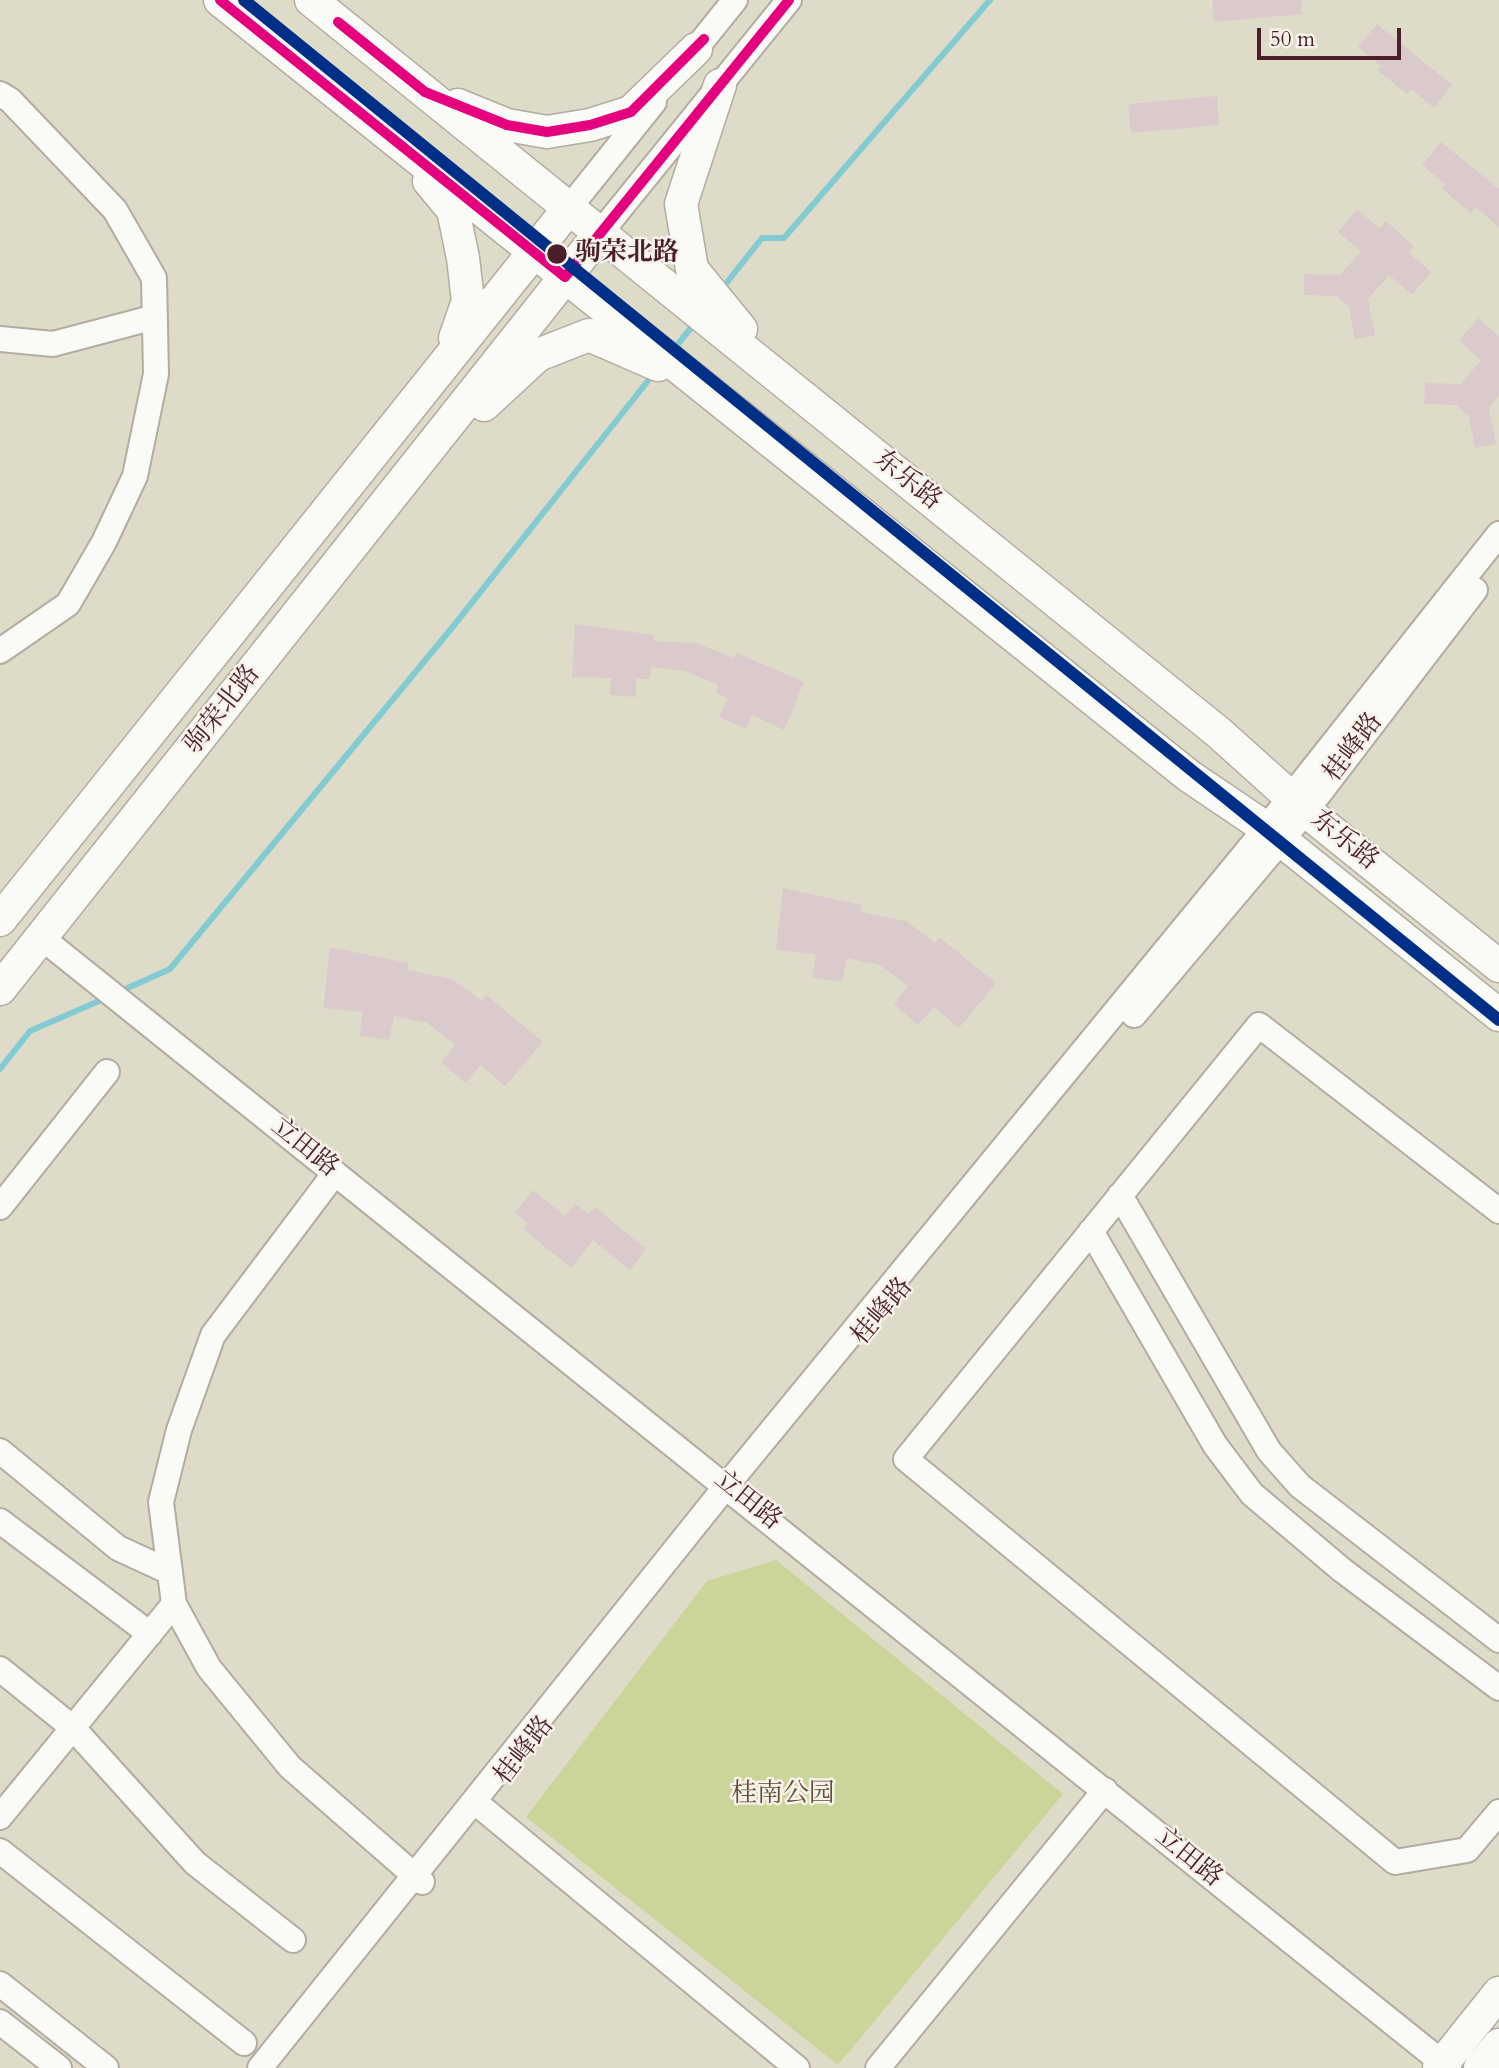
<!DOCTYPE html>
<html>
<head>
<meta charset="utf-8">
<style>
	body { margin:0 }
	#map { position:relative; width:1499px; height:2068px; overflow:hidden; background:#dfdbc9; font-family:Cardo,serif }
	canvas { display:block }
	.scale { position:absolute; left:1257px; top:28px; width:144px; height:32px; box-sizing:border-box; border:4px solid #4a1f2b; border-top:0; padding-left:9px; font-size:21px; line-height:24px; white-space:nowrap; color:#4a1f2b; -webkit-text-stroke:5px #f7f3e8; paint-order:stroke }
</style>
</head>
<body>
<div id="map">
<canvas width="1499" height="2068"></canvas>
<div class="scale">50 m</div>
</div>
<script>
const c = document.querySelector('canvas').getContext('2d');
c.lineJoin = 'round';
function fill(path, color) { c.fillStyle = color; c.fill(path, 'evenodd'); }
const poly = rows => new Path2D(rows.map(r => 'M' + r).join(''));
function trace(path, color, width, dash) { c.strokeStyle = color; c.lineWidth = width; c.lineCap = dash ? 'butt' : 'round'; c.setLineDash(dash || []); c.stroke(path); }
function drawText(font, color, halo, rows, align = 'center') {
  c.font = font + ' Cardo,"Noto Serif SC",serif'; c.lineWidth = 5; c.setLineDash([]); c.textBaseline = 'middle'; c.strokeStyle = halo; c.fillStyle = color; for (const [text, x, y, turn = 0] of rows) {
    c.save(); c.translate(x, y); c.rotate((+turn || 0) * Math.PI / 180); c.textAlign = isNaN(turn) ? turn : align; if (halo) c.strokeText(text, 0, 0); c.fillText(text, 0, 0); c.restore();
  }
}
fill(poly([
	[776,1560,1063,1794,838,2065,526,1817,707,1581]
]), '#cbd499');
trace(poly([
	[721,290,762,238,784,238,990,0],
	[673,350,695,323],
	[119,992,170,969,451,629,655,372],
	[0,1069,30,1031,106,998]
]), '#83cbd3', 6);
fill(poly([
	[1212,0,1301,0,1302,14,1214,22],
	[1377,24,1452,85,1434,108,1411,89,1407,94,1377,70,1381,66,1358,47],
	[1217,96,1219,125,1131,133,1128,104],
	[1441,142,1499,189,1499,227,1475,207,1471,213,1442,189,1445,184,1422,165],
	[1357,209,1380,229,1386,221,1414,246,1409,253,1431,272,1412,295,1389,275,1368,299,1375,335,1355,339,1349,307,1336,296,1304,295,1304,274,1340,275,1361,251,1338,232],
	[1478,318,1499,336,1499,396,1489,408,1496,444,1475,448,1469,416,1456,405,1424,404,1425,383,1461,384,1481,360,1459,341],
	[575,624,654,635,654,641,696,643,734,658,736,653,804,682,784,730,752,715,746,729,719,717,728,698,716,693,719,685,685,671,651,667,650,679,636,679,636,697,610,695,611,678,572,677],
	[783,888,861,905,861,912,906,921,935,943,939,937,996,983,959,1028,934,1007,918,1025,894,1004,908,986,880,965,847,958,842,982,812,977,816,954,776,950],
	[330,947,408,963,408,970,452,979,482,1001,486,995,543,1042,505,1086,481,1065,465,1083,441,1062,455,1045,427,1023,394,1016,389,1040,359,1036,363,1012,323,1008],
	[533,1190,565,1216,575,1204,589,1214,595,1207,646,1249,630,1270,593,1240,571,1268,523,1229,528,1223,515,1213]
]), '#dacacc');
const minor = poly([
	[685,62,735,0],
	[0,94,10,100,115,210,154,278,156,374,135,476,104,542,68,604,0,651],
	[569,208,654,102],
	[601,232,789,0],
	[0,339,53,344,155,317],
	[42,938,1449,2068],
	[1134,1015,1306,811,1475,590],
	[335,1173,213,1335,179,1430,161,1502,174,1604,209,1668,290,1767,422,1882],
	[1120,1195,1269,1451,1300,1486,1499,1640],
	[0,1207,107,1072],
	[1499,1211,1259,1025,906,1459,1395,1862,1467,1850,1499,1812],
	[1091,1231,1215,1445,1252,1494,1342,1570,1499,1688],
	[0,1451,118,1548,170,1572],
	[0,1521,150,1634],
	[0,1669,73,1728,195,1863,293,1940],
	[481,1807,797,2068],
	[0,1817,174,1604],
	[0,1851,244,2043],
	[0,1984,106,2068],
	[0,2022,59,2068],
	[260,2068,727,1485,1266,828,1499,534],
	[878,2068,1105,1790]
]);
const major = poly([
	[220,0,1189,776,1266,828,1499,1015],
	[311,0,1218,732,1306,811,1499,966],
	[720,85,681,204,692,269,741,329],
	[458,105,507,125,547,132,590,125,631,112,696,49],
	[429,181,453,210,463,258,468,301,455,338],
	[484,405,538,355,589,335,658,365],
	[0,920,569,208],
	[0,989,601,232],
	[1439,2068,1499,1993],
	[1480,2068,1499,2045]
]);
trace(minor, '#b2aca1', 28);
trace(major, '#b2aca1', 35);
trace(minor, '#fafaf7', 24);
trace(major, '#fafaf7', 32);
trace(poly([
	[220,0,565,277,789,0],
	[338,22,425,92,507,125,547,132,590,125,631,112,704,39]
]), '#e5007d', 10);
trace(poly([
	[244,0,1499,1020]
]), '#002f87', 12);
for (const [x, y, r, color] of [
	[557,254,11,"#4a1f2b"]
]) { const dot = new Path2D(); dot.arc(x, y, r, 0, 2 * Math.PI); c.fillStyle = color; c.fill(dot); trace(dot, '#f7f3e8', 2.5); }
drawText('bold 26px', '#4a1f2b', '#f7f3e8', [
	["驹荣北路",575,254]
], 'left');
drawText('26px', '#4a1f2b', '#f7f3e8', [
	["东乐路",907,481,39],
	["驹荣北路",223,710,-52],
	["桂峰路",1354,748,-53],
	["东乐路",1344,841,39],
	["立田路",304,1148,39],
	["桂峰路",883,1312,-50],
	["立田路",747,1501,39],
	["桂峰路",525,1751,-52],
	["立田路",1188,1858,39]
]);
drawText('26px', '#664b3c', '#f7f3e8', [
	["桂南公园",783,1795]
]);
</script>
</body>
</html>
